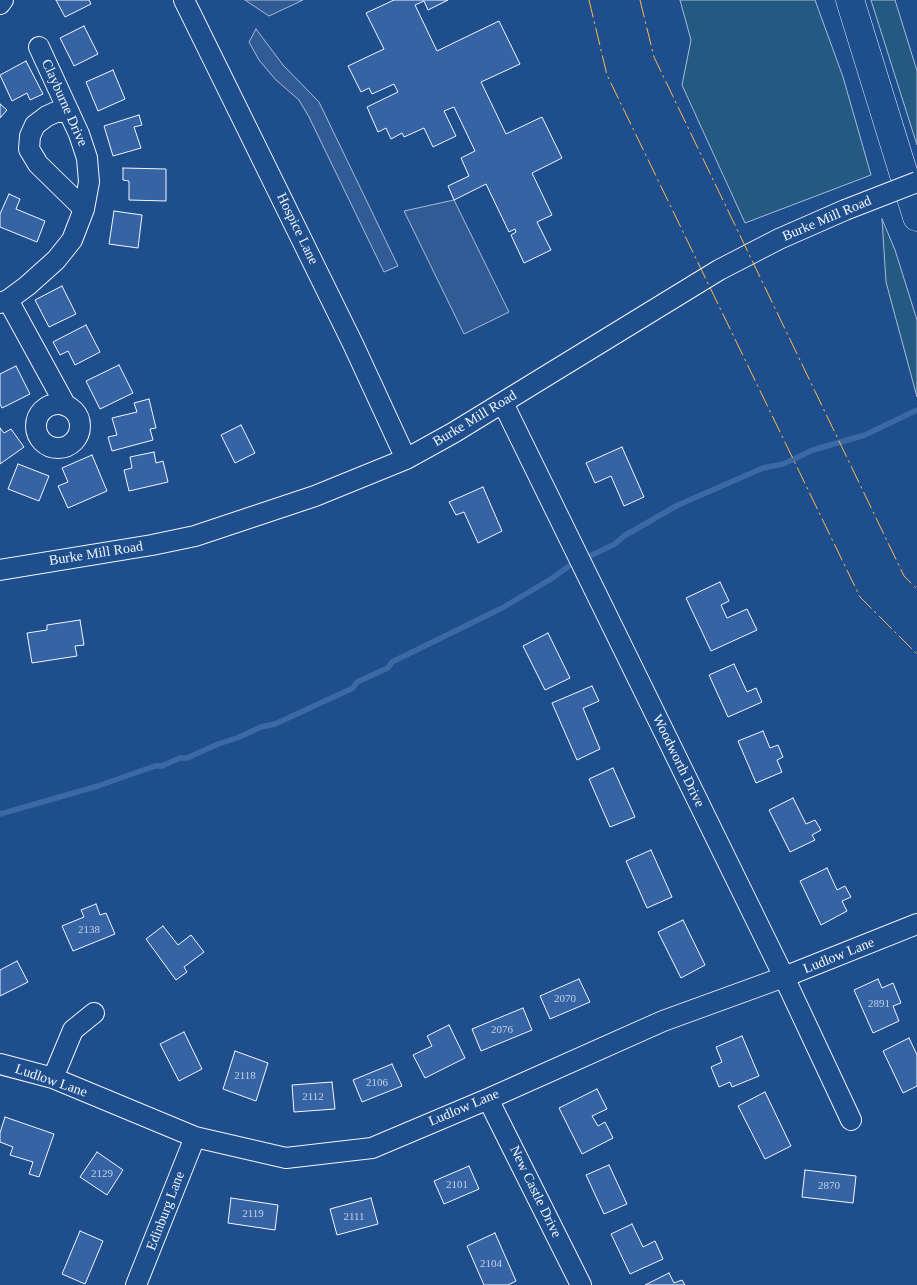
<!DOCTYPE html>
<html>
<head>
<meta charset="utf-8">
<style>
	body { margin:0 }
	canvas { display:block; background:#1f4e8c }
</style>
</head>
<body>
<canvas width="917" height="1285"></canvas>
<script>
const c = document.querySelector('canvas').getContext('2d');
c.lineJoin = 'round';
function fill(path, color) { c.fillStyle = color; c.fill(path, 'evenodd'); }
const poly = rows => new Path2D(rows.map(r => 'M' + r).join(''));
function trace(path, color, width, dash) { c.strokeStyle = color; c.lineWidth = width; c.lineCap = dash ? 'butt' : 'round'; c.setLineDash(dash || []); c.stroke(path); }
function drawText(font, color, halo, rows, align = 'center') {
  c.font = font + ' "Times New Roman",serif'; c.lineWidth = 4; c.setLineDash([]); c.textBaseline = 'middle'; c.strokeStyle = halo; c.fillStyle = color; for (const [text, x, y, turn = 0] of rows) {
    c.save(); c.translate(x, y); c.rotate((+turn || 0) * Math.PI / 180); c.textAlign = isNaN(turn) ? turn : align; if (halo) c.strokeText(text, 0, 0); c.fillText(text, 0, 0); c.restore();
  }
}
const green = poly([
	[680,0,815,0,843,77,871,175,745,223,682,85,691,40,680,0],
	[871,0,895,0,917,71,917,145,871,0],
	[882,219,895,250,917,320,917,397,886,282,882,219]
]);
fill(green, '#245a82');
trace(green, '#a8bbd7', 1);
const parking = poly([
	[245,0,303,0,269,16,245,0],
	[256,29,283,65,319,102,398,266,384,272,309,117,299,100,276,80,259,60,249,42,256,29],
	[454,200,509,312,464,334,404,211,454,200]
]);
fill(parking, '#305b95');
trace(parking, '#a8bbd7', 1);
trace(poly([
	[0,814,98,786,155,766,162,766,180,758,187,758,218,744,237,738,261,727,275,724,353,688,357,682,388,668,392,662,502,608,551,579,569,566,615,544,624,536,678,505,763,468,783,464,813,450,865,435,917,410]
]), '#3b69a3', 5.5);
const building = poly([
	[56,0,89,0,91,4,65,17,56,0],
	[394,0,448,0,428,10,424,1,415,5,437,51,499,21,520,64,481,82,506,134,542,117,562,158,532,173,552,215,537,222,551,250,524,263,511,235,516,232,515,229,509,232,486,184,454,200,448,186,469,176,461,158,475,151,454,107,444,111,456,136,433,147,424,128,404,137,402,133,391,139,386,128,378,132,367,107,398,92,394,84,372,94,369,88,361,92,348,66,384,49,366,13,394,0],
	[84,26,98,54,74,66,60,38,84,26],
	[26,61,43,94,30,100,27,93,12,101,0,75,26,61],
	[113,70,125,99,98,111,86,82,113,70],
	[0,104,7,110,0,118,0,104],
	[139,115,142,125,134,127,141,148,113,156,104,126,139,115],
	[123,168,166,169,166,201,129,200,129,181,123,180,123,168],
	[9,194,20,199,16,209,45,221,37,242,0,227,0,214,9,194],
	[114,211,142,215,138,248,109,244,114,211],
	[62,286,76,314,49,327,35,300,62,286],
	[86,325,100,352,75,365,68,351,60,355,53,342,86,325],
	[119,365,133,393,100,409,86,381,119,365],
	[16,366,30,394,2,408,0,404,0,374,16,366],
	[149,399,156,428,150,429,153,440,112,451,108,437,117,435,112,418,137,412,134,403,149,399],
	[241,425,255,453,235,463,221,435,241,425],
	[0,428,4,433,11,429,24,447,0,464,0,428],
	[622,447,644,497,624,506,611,476,595,483,586,463,622,447],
	[154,452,156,463,163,461,168,482,129,491,124,470,132,468,130,457,154,452],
	[92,455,107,491,68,508,58,486,68,482,62,468,92,455],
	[18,464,49,476,39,501,8,489,18,464],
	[483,487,502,531,478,543,464,512,456,515,449,502,483,487],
	[720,582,729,601,721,605,727,618,747,609,757,630,711,651,686,598,720,582],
	[80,620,84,645,75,646,77,656,32,663,27,633,47,630,47,625,80,620],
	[548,633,570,678,545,690,523,646,548,633],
	[734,664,747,692,756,688,762,702,728,717,709,675,734,664],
	[592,686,599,701,583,708,600,749,577,760,552,703,592,686],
	[763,731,770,748,778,745,783,757,777,760,782,772,756,783,738,741,763,731],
	[613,768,635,817,610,827,589,779,613,768],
	[793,798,806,824,815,820,821,830,812,835,815,840,790,852,769,810,793,798],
	[651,850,672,897,647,908,626,861,651,850],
	[827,868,837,890,845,886,851,897,842,901,847,911,821,925,800,881,827,868],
	[96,904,100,915,106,913,115,934,73,951,62,926,84,917,81,910,96,904],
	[683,920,705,965,681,978,658,932,683,920],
	[163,926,178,945,191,935,204,952,184,967,187,972,176,980,146,939,163,926],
	[17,961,28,982,0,996,0,970,17,961],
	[579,979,590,1002,550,1019,540,996,579,979],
	[878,979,882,988,893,983,901,1003,893,1006,899,1021,873,1033,854,990,878,979],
	[523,1008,532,1030,481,1051,472,1029,523,1008],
	[449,1025,465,1058,425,1078,413,1055,432,1046,427,1036,449,1025],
	[184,1032,202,1069,179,1081,160,1044,184,1032],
	[742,1036,759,1076,732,1087,730,1082,719,1087,711,1067,722,1062,716,1047,742,1036],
	[909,1038,917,1055,917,1086,903,1093,883,1051,909,1038],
	[235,1051,268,1063,256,1101,223,1089,235,1051],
	[392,1064,402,1086,362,1102,353,1080,392,1064],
	[332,1082,335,1109,294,1112,292,1085,332,1082],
	[597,1089,607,1109,592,1116,598,1126,605,1122,613,1138,582,1154,559,1108,597,1089],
	[765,1092,791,1146,765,1159,738,1106,765,1092],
	[5,1117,54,1134,39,1177,29,1174,33,1162,10,1155,13,1147,0,1142,0,1133,5,1117],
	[97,1152,123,1170,107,1195,80,1177,97,1152],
	[609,1165,627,1204,604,1214,586,1175,609,1165],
	[469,1166,479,1189,444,1204,434,1181,469,1166],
	[805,1170,856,1176,853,1203,802,1197,805,1170],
	[231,1198,278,1205,275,1230,228,1223,231,1198],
	[371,1198,378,1224,337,1235,330,1209,371,1198],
	[632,1224,643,1247,655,1241,663,1259,630,1274,611,1234,632,1224],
	[80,1231,103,1241,85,1284,62,1274,80,1231],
	[495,1233,516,1281,508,1285,484,1285,467,1246,495,1233],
	[669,1273,674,1283,682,1280,685,1285,645,1285,669,1273]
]);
fill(building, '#3563a3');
trace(building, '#f2f6ff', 1);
const minor = poly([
	[184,0,353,344,406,459],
	[0,4,3,0],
	[69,112,56,112,47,116,35,125,30,136,29,149,38,164,84,209],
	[8,300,66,406],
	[0,303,8,300,27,286,56,260,72,240,84,209,89,182,87,158,79,134,39,47],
	[503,403,784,977,851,1120],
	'36 426a22 22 0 1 1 44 0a22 22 0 1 1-44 0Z',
	[0,570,152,545,195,536,315,496,406,459,453,433,719,270,779,239,845,210],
	[0,1064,53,1078,195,1137,286,1158,372,1148,488,1099,663,1021,784,977,917,924],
	[53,1078,73,1030,94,1013],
	[488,1099,581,1285],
	[136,1285,195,1137]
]);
const highway = poly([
	[850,0,917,217]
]);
trace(minor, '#f2f6ff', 22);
trace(highway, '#f2f6ff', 29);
trace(minor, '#1f4e8c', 20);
trace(highway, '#1f4e8c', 28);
const minorBridge = poly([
	[845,210,917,182]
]);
trace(minorBridge, '#f2f6ff', 22, []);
trace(minorBridge, '#1f4e8c', 20);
trace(poly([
	[589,0,607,75,860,597,917,654],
	[640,0,654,57,904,576,917,589]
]), '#ffb74d', 1, [18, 4, 2.5, 4]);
drawText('11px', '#c3d1e8', null, [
	["2138",89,930],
	["2070",565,999],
	["2891",879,1004],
	["2076",502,1030],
	["2118",245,1076],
	["2106",377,1083],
	["2112",313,1097],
	["2129",102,1174],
	["2101",457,1185],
	["2870",829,1186],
	["2119",253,1214],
	["2111",354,1217],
	["2104",491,1264]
]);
drawText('14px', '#f2f6ff', '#1f4e8c', [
	["Clayburne Drive",64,103,66],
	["Burke Mill Road",827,219,-23],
	["Hospice Lane",297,229,64],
	["Burke Mill Road",475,419,-31],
	["Burke Mill Road",96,554,-9],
	["Woodworth Drive",678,761,64],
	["Ludlow Lane",839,956,-22],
	["Ludlow Lane",51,1081,19],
	["Ludlow Lane",464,1108,-23],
	["New Castle Drive",535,1192,64],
	["Edinburg Lane",166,1211,-69]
]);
</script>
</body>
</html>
